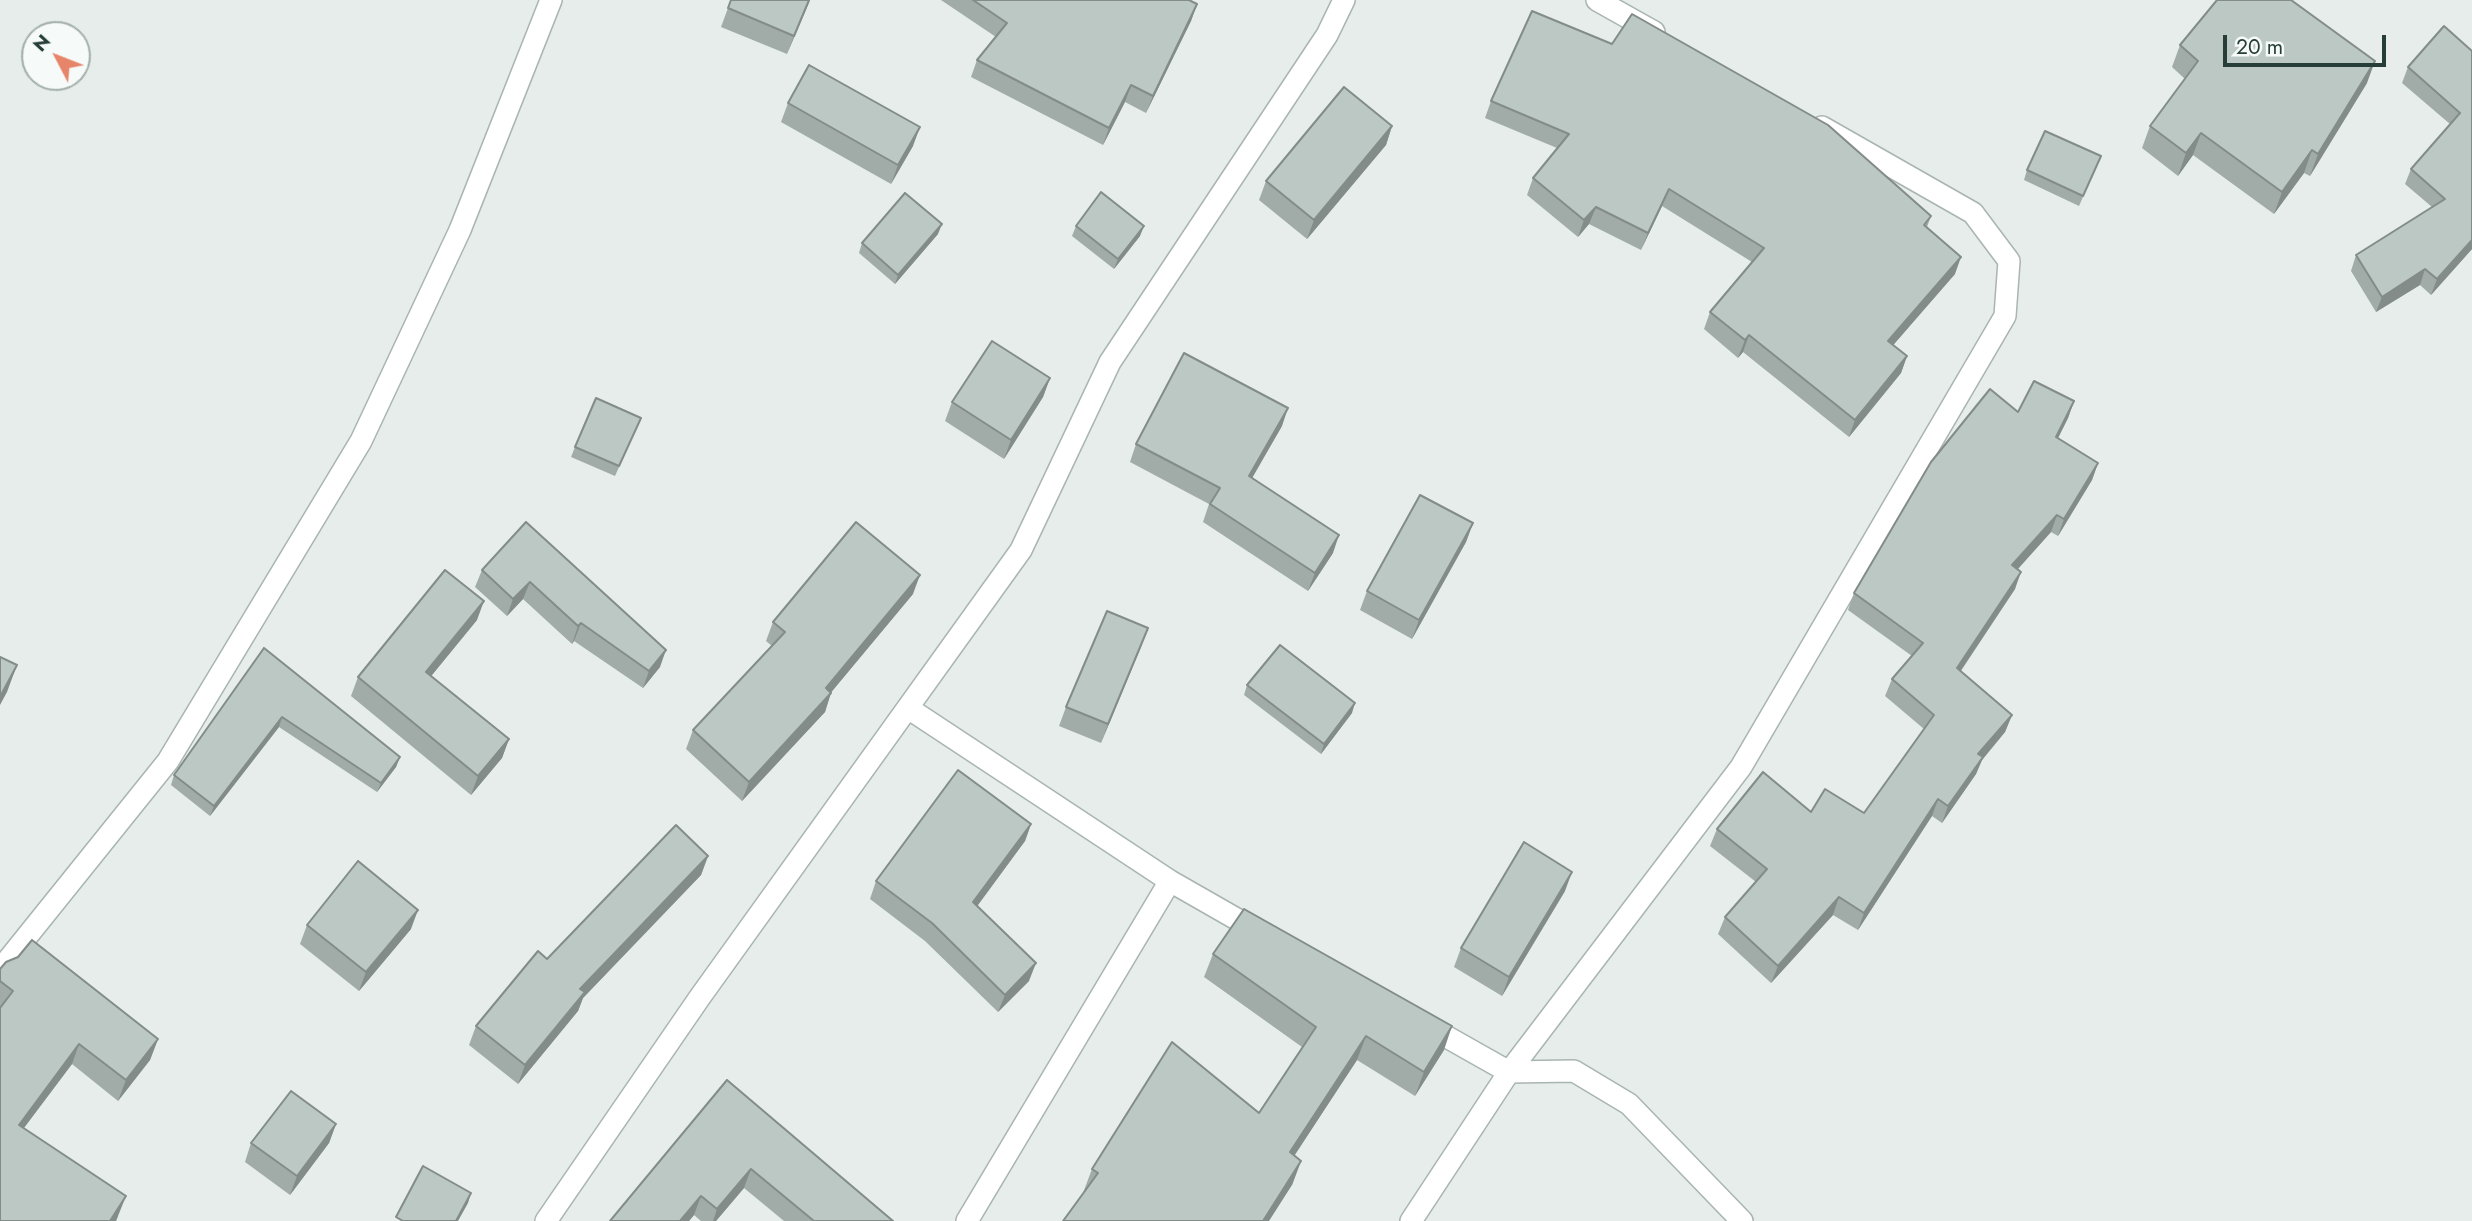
<!DOCTYPE html>
<html>
<head>
<meta charset="utf-8">
<style>
	body { margin:0 }
	#map { position:relative; width:2472px; height:1221px; overflow:hidden; background:#e6edea; font-family:Jost,sans-serif }
	canvas { display:block }
	.north { position:absolute; left:21px; top:21px; width:70px; height:70px; box-sizing:border-box; background:#f6faf8; border:2px solid #a3afab; border-radius:50%; rotate:312deg; font-size:19px; font-weight:700; line-height:28px; text-align:center; color:#263e37 }
	.north::after { content:''; display:block; margin:auto; width:24px; height:32px; background:#e7856a; clip-path:polygon(50% 0,100% 100%,50% 72%,0 100%) }
	.scale { position:absolute; left:2223px; top:35px; width:163px; height:32px; box-sizing:border-box; border:4px solid #263e37; border-top:0; padding-left:9px; font-size:21px; line-height:24px; white-space:nowrap; color:#263e37; -webkit-text-stroke:5px #f6faf8; paint-order:stroke }
</style>
</head>
<body>
<div id="map">
<canvas width="2472" height="1221"></canvas>
<div class="north">N</div>
<div class="scale">20 m</div>
</div>
<script>
const c = document.querySelector('canvas').getContext('2d');
c.lineJoin = 'round';
const poly = rows => new Path2D(rows.map(r => 'M' + r).join(''));
function trace(path, color, width, dash) { c.strokeStyle = color; c.lineWidth = width; c.lineCap = dash ? 'butt' : 'round'; c.setLineDash(dash || []); c.stroke(path); }
function fill(path, color) { c.fillStyle = color; c.fill(path, 'evenodd'); }
const minor = poly([
	[1597,0,1654,32],
	[908,708,1170,881,1261,933],
	[0,970,168,761,361,441,460,230,551,0],
	[1424,1024,1509,1072,1574,1071,1629,1104,1742,1221],
	[546,1221,700,997,1021,550,1110,362,1327,35,1344,0],
	[967,1221,1170,881],
	[1411,1221,1509,1072,1741,767,2005,316,2009,261,1973,213,1822,127]
]);
trace(minor, '#a9b5b1', 24);
trace(minor, '#fff', 21);
fill(poly([
	[731,0,810,0,787,54,721,27],
	[941,0,1189,0,1197,4,1191,21,1146,113,1125,102,1103,145,971,77,977,60,996,37],
	[2180,45,2367,83,2310,176,2304,173,2274,214,2193,155,2178,176,2142,148,2150,126,2185,79,2172,67],
	[2472,51,2472,249,2431,295,2420,285,2376,312,2351,271,2356,255,2432,207,2405,184,2411,169,2450,124,2402,83,2408,67],
	[1491,101,1931,216,1927,227,1955,274,1893,345,1907,356,1901,373,1849,437,1743,352,1738,358,1704,329,1710,312,1752,262,1662,206,1641,250,1589,224,1578,237,1527,195,1533,178,1557,148,1485,118],
	[788,103,913,146,891,184,781,122],
	[1392,126,1386,145,1307,239,1259,200,1266,181],
	[2101,156,2079,206,2024,180,2027,170],
	[1076,226,1140,236,1114,269,1072,236],
	[938,234,895,284,859,253,862,243],
	[1050,378,1043,397,1004,459,945,421,952,402],
	[2074,401,2068,418,2058,438,2098,463,2092,480,2058,536,2051,532,2018,569,2015,589,1961,671,2012,715,2005,732,1982,760,1976,774,1942,823,1932,816,1858,930,1833,915,1771,983,1718,934,1725,917,1756,882,1710,846,1717,829,1811,812,1864,813,1924,729,1885,696,1892,679,1912,656,1848,610,1854,593,2018,412],
	[641,418,615,476,571,457,575,447],
	[1282,426,1252,477,1333,553,1308,591,1203,522,1209,504,1130,462,1136,444],
	[526,522,660,667,643,688,574,641,572,644,523,599,507,616,475,587,482,570],
	[1473,523,1466,542,1412,639,1360,610,1367,591],
	[913,594,831,692,825,712,742,801,686,749,693,730,772,646,766,641,773,622],
	[477,620,431,676,509,739,502,758,471,795,351,696,358,677],
	[1148,628,1101,743,1059,726,1066,707],
	[264,648,400,757,396,767,377,792,279,727,210,816,171,785,174,775],
	[1247,685,1352,713,1321,754,1244,695],
	[1031,824,1025,841,977,906,1029,981,998,1012,925,941,870,899,876,881],
	[708,856,701,875,583,998,578,1011,518,1084,469,1045,476,1026,547,959],
	[1565,891,1502,996,1454,967,1461,948],
	[307,925,411,929,359,991,300,944],
	[1213,954,1444,1050,1415,1096,1357,1060,1294,1156,1301,1161,1292,1185,1083,1193,1092,1169,1259,1113,1302,1047,1204,977],
	[0,969,158,1039,150,1060,118,1101,72,1064,24,1128,118,1216,116,1221,0,1221],
	[727,1080,893,1221,784,1221,744,1188,716,1221,701,1221,694,1215,689,1221,610,1221],
	[336,1124,329,1143,290,1195,245,1162,251,1143]
]), '#a1aca8');
fill(poly([
	[809,0,810,0,787,54,794,36],
	[1197,4,1191,21,1146,113,1153,96],
	[2375,61,2367,83,2310,176,2318,154],
	[1131,85,1125,102,1103,145,1109,128],
	[1392,126,1386,145,1307,239,1314,220],
	[920,127,913,146,891,184,898,165],
	[2201,133,2193,155,2178,176,2186,153],
	[2312,150,2304,173,2274,214,2282,192],
	[1669,189,1662,206,1641,250,1648,233],
	[1596,207,1589,224,1578,237,1584,220],
	[942,224,938,234,895,284,898,275],
	[1144,226,1140,236,1114,269,1118,259],
	[2472,240,2472,249,2431,295,2437,279],
	[1961,257,1955,274,1882,358,1888,341],
	[2425,269,2420,285,2376,312,2382,297],
	[1749,335,1743,352,1738,358,1745,340],
	[1907,356,1901,373,1849,437,1855,420],
	[1050,378,1043,397,1004,459,1011,440],
	[2074,401,2068,418,2050,454,2056,437],
	[1288,408,1282,426,1243,494,1249,476],
	[2098,463,2092,480,2058,536,2064,519],
	[2057,515,2051,532,2006,582,2012,565],
	[1473,523,1466,542,1412,639,1419,620],
	[1339,535,1333,553,1308,591,1315,573],
	[2021,572,2015,589,1951,685,1957,668],
	[920,575,913,594,824,701,831,693,825,712,742,801,749,782],
	[530,582,523,599,507,616,513,599],
	[484,601,477,620,419,691,426,672],
	[581,623,574,641,572,644,578,626],
	[1148,628,1141,647,1101,743,1108,724],
	[666,650,660,667,643,688,649,671],
	[17,665,7,692,0,705,0,697],
	[1355,703,1352,713,1321,754,1324,744],
	[2012,715,2005,732,1982,760,1976,774,1942,823,1948,806,1978,754],
	[282,717,279,727,210,816,214,806],
	[509,739,502,758,471,795,478,776],
	[400,757,396,767,377,792,381,783],
	[1938,799,1932,816,1858,930,1864,913],
	[1031,824,1025,841,967,920,973,902],
	[708,856,701,875,583,998,578,1011,518,1084,525,1065,580,989],
	[1572,872,1565,891,1502,996,1509,977],
	[1839,897,1833,915,1771,983,1778,966],
	[418,910,411,929,359,991,366,972],
	[1036,963,1029,981,998,1012,1005,995],
	[1452,1026,1444,1050,1415,1096,1424,1072],
	[1366,1036,1357,1060,1281,1176,1290,1152],
	[158,1039,150,1060,118,1101,126,1080],
	[79,1044,72,1064,11,1145,19,1125],
	[336,1124,329,1143,290,1195,297,1176],
	[1301,1161,1292,1185,1269,1221,1263,1221],
	[751,1169,744,1188,716,1221,713,1221,717,1209],
	[471,1193,468,1203,458,1221,456,1221],
	[126,1196,116,1221,110,1221],
	[701,1196,694,1215,689,1221,680,1221]
]), '#838c88');
const building = poly([
	[731,0,809,0,794,36,728,8,731,0],
	[973,0,1189,0,1197,4,1153,96,1131,85,1109,128,977,60,1007,23,973,0],
	[2217,0,2291,0,2375,61,2318,154,2312,150,2282,192,2201,133,2186,153,2150,126,2198,61,2180,45,2217,0],
	[1532,11,1612,44,1632,14,1828,125,1931,216,1924,225,1961,257,1888,341,1907,356,1855,420,1749,335,1745,340,1710,312,1764,248,1669,189,1648,233,1596,207,1584,220,1533,178,1569,134,1491,101,1532,11],
	[2444,26,2472,51,2472,240,2437,279,2425,269,2382,297,2356,255,2445,199,2411,169,2460,113,2408,67,2444,26],
	[809,65,920,127,898,165,788,103,809,65],
	[1344,87,1392,126,1314,220,1266,181,1344,87],
	[2045,131,2101,156,2083,196,2027,170,2045,131],
	[1101,192,1144,226,1118,259,1076,226,1101,192],
	[905,193,942,224,898,275,862,243,905,193],
	[992,341,1050,378,1011,440,952,402,992,341],
	[1184,353,1288,408,1249,476,1339,535,1315,573,1210,504,1220,488,1136,444,1184,353],
	[2034,381,2074,401,2056,437,2098,463,2064,519,2057,515,2012,565,2021,572,1957,668,2012,715,1978,754,1983,757,1948,806,1938,799,1864,913,1839,897,1778,966,1725,917,1767,869,1717,829,1763,772,1811,812,1825,789,1864,813,1934,715,1892,679,1923,643,1854,593,1931,462,1990,389,2018,412,2034,381],
	[596,398,641,418,619,466,575,447,596,398],
	[1420,495,1473,523,1419,620,1367,591,1420,495],
	[526,522,666,650,649,671,581,623,578,626,530,582,513,599,482,570,526,522],
	[856,522,920,575,826,688,831,693,749,782,693,730,785,632,773,622,856,522],
	[445,570,484,601,426,672,509,739,478,776,358,677,445,570],
	[1107,611,1148,628,1108,724,1066,707,1107,611],
	[1280,645,1355,703,1324,744,1247,685,1280,645],
	[264,648,400,757,381,783,282,717,214,806,174,775,264,648],
	[0,657,17,665,0,697,0,657],
	[958,770,1031,824,973,902,1036,963,1005,995,932,923,876,881,958,770],
	[676,825,708,856,580,989,585,992,525,1065,476,1026,538,951,547,959,676,825],
	[1524,842,1572,872,1509,977,1461,948,1524,842],
	[358,861,418,910,366,972,307,925,358,861],
	[1244,909,1452,1026,1424,1072,1366,1036,1290,1152,1301,1161,1263,1221,1063,1221,1098,1173,1092,1169,1172,1042,1259,1113,1316,1027,1213,954,1244,909],
	[32,940,158,1039,126,1080,79,1044,19,1125,126,1196,110,1221,0,1221,0,1008,13,991,0,981,0,969,6,962,18,957,32,940],
	[727,1080,893,1221,814,1221,751,1169,717,1209,701,1196,680,1221,610,1221,727,1080],
	[291,1091,336,1124,297,1176,251,1143,291,1091],
	[423,1166,471,1193,456,1221,403,1221,396,1217,423,1166]
]);
fill(building, '#bbc8c3');
trace(building, '#838c88', 2);
</script>
</body>
</html>
